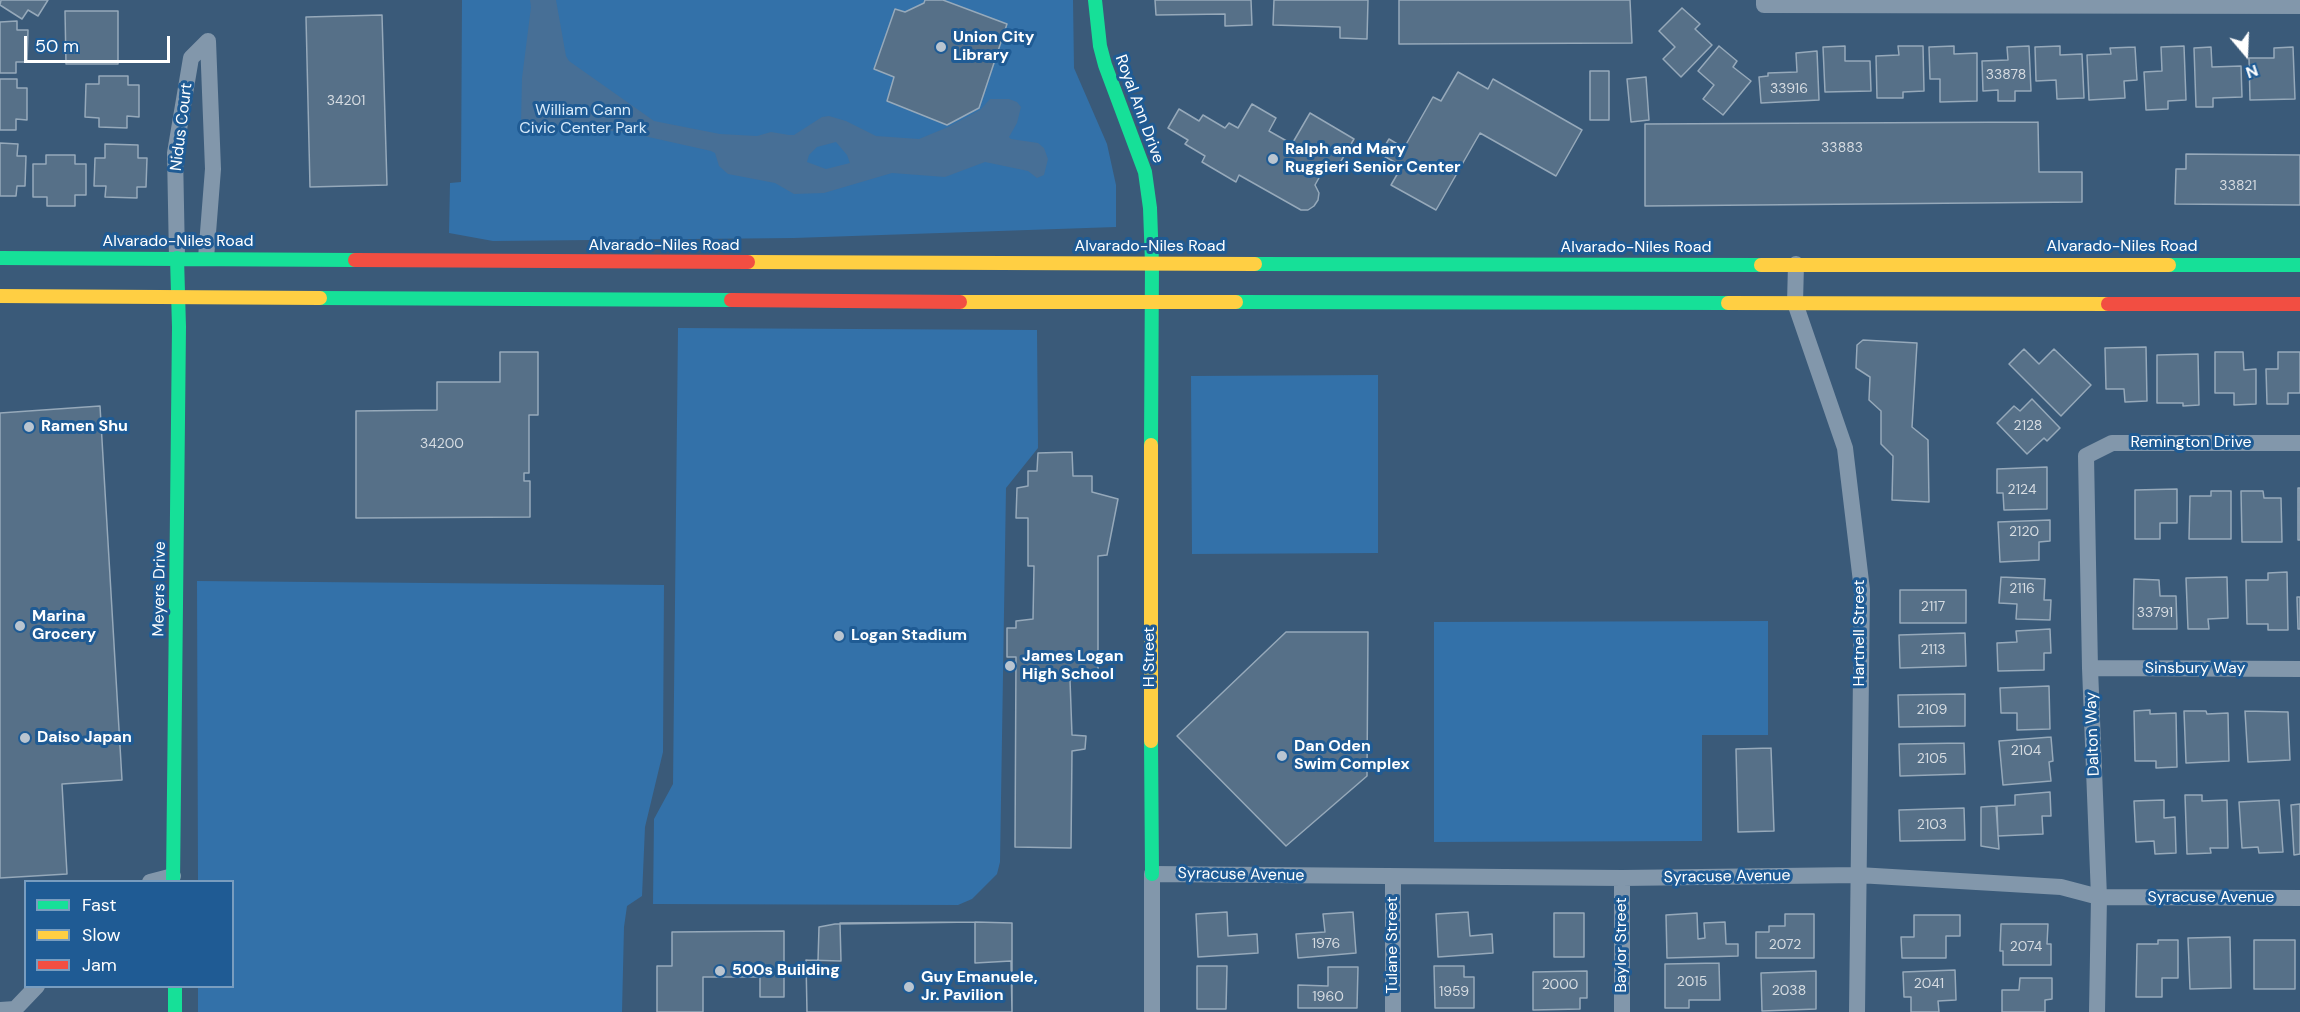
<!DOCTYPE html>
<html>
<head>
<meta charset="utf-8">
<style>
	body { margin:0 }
	#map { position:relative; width:2300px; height:1012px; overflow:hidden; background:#3a5a79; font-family:"DM Sans",sans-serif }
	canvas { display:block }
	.legend { position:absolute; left:24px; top:880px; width:210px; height:108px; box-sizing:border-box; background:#1f5b94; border:2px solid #799dbf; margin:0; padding:8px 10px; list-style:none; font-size:18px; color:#fff }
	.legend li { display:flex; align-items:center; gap:12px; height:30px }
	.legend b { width:30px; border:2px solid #799dbf }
	.north { position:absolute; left:2216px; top:24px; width:60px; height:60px; -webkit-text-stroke:4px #1f5b94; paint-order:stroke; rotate:161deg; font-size:16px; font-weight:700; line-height:24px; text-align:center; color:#fff }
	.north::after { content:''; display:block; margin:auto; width:21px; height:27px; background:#fff; clip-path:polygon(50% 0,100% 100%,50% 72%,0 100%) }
	.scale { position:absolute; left:24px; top:36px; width:146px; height:27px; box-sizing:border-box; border:3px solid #fff; border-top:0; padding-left:8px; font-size:18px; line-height:21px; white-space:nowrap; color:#fff; -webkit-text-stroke:4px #1f5b94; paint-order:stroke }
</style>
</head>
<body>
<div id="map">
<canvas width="2300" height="1012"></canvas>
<ul class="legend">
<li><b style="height:8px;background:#16e098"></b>Fast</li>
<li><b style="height:8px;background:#ffcf43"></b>Slow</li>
<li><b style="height:8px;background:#f24e42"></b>Jam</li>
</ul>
<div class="north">N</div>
<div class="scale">50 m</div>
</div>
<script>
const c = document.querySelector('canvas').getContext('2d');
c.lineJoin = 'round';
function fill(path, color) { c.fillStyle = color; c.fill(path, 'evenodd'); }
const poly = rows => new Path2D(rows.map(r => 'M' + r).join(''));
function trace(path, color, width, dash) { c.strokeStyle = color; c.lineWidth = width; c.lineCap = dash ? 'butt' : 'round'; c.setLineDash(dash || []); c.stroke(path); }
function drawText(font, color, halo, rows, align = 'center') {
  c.font = font + ' "DM Sans",sans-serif'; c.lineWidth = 6; c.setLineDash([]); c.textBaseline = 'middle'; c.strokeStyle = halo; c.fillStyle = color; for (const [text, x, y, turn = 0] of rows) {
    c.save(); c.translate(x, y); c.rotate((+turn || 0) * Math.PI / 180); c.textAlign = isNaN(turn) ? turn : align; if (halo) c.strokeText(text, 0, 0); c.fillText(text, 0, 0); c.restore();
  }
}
fill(poly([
	[462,0,1073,0,1074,68,1107,144,1116,185,1116,227,794,238,493,241,449,233,450,183,461,182],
	[678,328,1037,330,1038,448,1006,488,1000,862,997,874,972,899,958,905,653,904,654,819,673,784],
	[1378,375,1378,553,1192,554,1191,376],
	[197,581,664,585,663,752,645,827,642,896,627,906,624,927,622,1012,198,1012,198,987,232,986,232,882,198,881],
	[1768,621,1768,735,1702,735,1702,841,1434,842,1434,622]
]), '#3371a9');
fill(poly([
	[530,0,556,0,566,56,569,61,654,121,720,134,757,136,771,132,789,135,794,135,822,117,829,116,846,121,876,136,919,139,948,127,980,110,990,99,1009,99,1017,102,1021,107,1017,123,1009,137,1011,139,1038,143,1044,148,1048,159,1044,175,1037,178,1028,171,985,162,945,177,892,173,824,193,794,194,775,183,728,174,719,166,715,153,711,151,635,134,564,125,527,129,521,122,522,78,531,7],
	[836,142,847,155,850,163,826,169,807,162,809,155,817,147]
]), '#476f96');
const building = poly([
	[1,0,48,0,38,16,28,10,22,19,0,5,1,0],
	[925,0,943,0,1007,24,979,108,947,125,887,101,894,77,874,69,895,9,905,12,924,3,925,0],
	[1155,0,1251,0,1252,25,1225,26,1225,14,1156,15,1155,0],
	[1274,0,1368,0,1367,39,1340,38,1340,27,1273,25,1274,0],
	[1399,0,1630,0,1632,43,1399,44,1399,0],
	[1682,8,1700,24,1695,29,1712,45,1681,77,1663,59,1675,47,1659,31,1682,8],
	[65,11,118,11,118,64,66,64,65,11],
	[382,15,387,185,310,187,306,17,382,15],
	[17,21,17,30,28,30,27,62,16,62,16,73,0,73,0,22,17,21],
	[1719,46,1737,61,1733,67,1751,81,1723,115,1703,99,1714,85,1698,71,1719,46],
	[1845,46,1845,61,1870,61,1871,91,1825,92,1823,47,1845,46],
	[1898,46,1923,46,1924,91,1903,92,1903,98,1877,98,1876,56,1899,55,1898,46],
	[1954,46,1954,54,1977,53,1977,101,1940,102,1940,79,1930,79,1929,47,1954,46],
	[2029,46,2031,91,2015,91,2015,101,1998,101,1998,90,1983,91,1982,61,2008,60,2007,47,2029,46],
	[2060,46,2060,55,2082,54,2084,98,2057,99,2056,80,2036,81,2035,47,2060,46],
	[2184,46,2186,100,2168,101,2168,109,2146,110,2144,72,2162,71,2161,47,2184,46],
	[2135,47,2137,80,2124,81,2125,98,2089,100,2087,55,2111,54,2110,48,2135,47],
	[2211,47,2212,67,2241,66,2242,97,2213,98,2213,107,2196,107,2194,48,2211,47],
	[2293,47,2295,99,2250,100,2249,58,2274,58,2274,48,2293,47],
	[1817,51,1819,100,1761,103,1759,77,1768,76,1768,73,1797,72,1796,53,1817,51],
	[1590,71,1609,71,1609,120,1590,120,1590,71],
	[1458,72,1488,89,1493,79,1582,130,1556,176,1480,133,1436,210,1391,185,1402,166,1380,154,1389,139,1404,148,1433,97,1441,101,1458,72],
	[99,76,128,76,128,85,139,85,139,117,127,116,127,128,99,127,99,118,85,117,86,84,99,84,99,76],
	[1646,77,1649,120,1631,122,1627,79,1646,77],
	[0,79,17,79,17,88,27,88,27,120,16,119,16,130,0,130,0,79],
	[1252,104,1276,118,1269,131,1292,144,1310,113,1354,139,1334,173,1325,167,1315,185,1319,193,1318,200,1314,206,1308,210,1301,210,1239,175,1236,182,1202,162,1205,156,1185,144,1188,140,1168,128,1179,109,1199,121,1203,115,1225,128,1229,123,1238,128,1252,104],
	[2038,122,2039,172,2082,172,2082,202,1645,206,1645,124,2038,122],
	[0,143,18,144,17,156,26,156,25,186,17,186,16,196,0,196,0,143],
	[105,144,138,145,138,158,147,158,146,187,137,187,137,198,105,197,106,186,94,186,95,158,105,158,105,144],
	[2186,154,2300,155,2300,205,2175,204,2176,169,2186,169,2186,154],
	[46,155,75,155,75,164,86,164,86,195,75,195,75,206,47,206,47,197,33,197,33,164,46,164,46,155],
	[1863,340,1917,343,1912,427,1928,440,1929,502,1892,500,1893,456,1881,444,1881,411,1869,400,1870,377,1856,368,1857,345,1863,340],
	[2146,347,2147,401,2125,402,2124,389,2106,389,2105,348,2146,347],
	[2024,349,2039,364,2054,349,2091,385,2061,416,2009,364,2024,349],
	[500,352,538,352,538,415,529,415,529,473,524,473,524,481,530,481,530,517,356,518,356,411,437,410,437,382,500,382,500,352],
	[2215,352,2243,352,2244,370,2256,369,2256,404,2234,405,2234,393,2215,393,2215,352],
	[2278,352,2300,352,2300,393,2288,393,2288,404,2267,404,2266,369,2278,369,2278,352],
	[2198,354,2199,405,2183,406,2183,403,2157,403,2157,355,2198,354],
	[2032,399,2060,428,2047,441,2044,438,2027,454,1997,423,2014,406,2020,411,2032,399],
	[100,406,122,780,62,784,67,874,0,878,0,413,100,406],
	[1072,452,1073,476,1092,476,1092,492,1118,499,1107,555,1098,556,1098,674,1070,680,1072,735,1086,736,1085,749,1072,751,1071,848,1015,847,1016,657,1007,657,1007,628,1016,628,1016,621,1033,619,1034,566,1028,566,1028,518,1016,518,1017,488,1028,486,1028,471,1037,471,1038,453,1072,452],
	[2047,467,2047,509,2004,510,2003,493,1997,493,1997,469,2047,467],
	[2298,488,2300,488,2300,540,2298,540,2298,488],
	[2177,489,2177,523,2160,523,2160,539,2135,539,2135,490,2177,489],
	[2211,491,2231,491,2231,539,2189,539,2190,496,2211,496,2211,491],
	[2241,491,2263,491,2264,498,2281,498,2282,542,2242,542,2241,491],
	[2050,520,2050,541,2039,542,2039,560,2000,562,1998,522,2050,520],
	[2287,572,2288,630,2268,630,2268,624,2247,624,2246,580,2268,580,2268,573,2287,572],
	[2001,577,2045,579,2044,600,2051,600,2050,620,2016,619,2017,604,1999,603,2001,577],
	[2227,577,2228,618,2208,619,2209,629,2188,629,2186,578,2227,577],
	[2134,579,2159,580,2160,596,2176,596,2177,629,2133,629,2134,579],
	[1900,590,1966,590,1966,623,1900,623,1900,590],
	[2297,597,2300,597,2300,629,2298,629,2297,597],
	[2050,629,2051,653,2044,653,2044,670,1998,671,1997,643,2017,642,2016,631,2050,629],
	[1286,632,1368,632,1367,776,1286,846,1177,736,1286,632],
	[1965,633,1966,666,1900,668,1899,635,1965,633],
	[2049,686,2050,729,2017,730,2017,713,2001,713,2000,688,2049,686],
	[1965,694,1965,726,1899,727,1898,695,1965,694],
	[2150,710,2150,714,2176,713,2177,767,2156,768,2156,761,2135,761,2134,711,2150,710],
	[2184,711,2206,711,2207,714,2228,713,2229,761,2186,763,2184,711],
	[2245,711,2288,712,2290,760,2248,762,2245,711],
	[2051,737,2053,761,2049,762,2051,781,2003,785,1999,741,2051,737],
	[1964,743,1965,774,1900,776,1899,744,1964,743],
	[1771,748,1774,831,1738,832,1736,749,1771,748],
	[2050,792,2051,816,2042,816,2043,834,1998,836,1997,806,2015,805,2015,795,2050,792],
	[2185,795,2202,795,2202,801,2227,800,2228,848,2210,848,2211,853,2187,854,2185,795],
	[2164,800,2164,818,2175,817,2176,853,2155,854,2154,841,2136,842,2134,801,2164,800],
	[2279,800,2283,852,2259,853,2258,847,2242,848,2239,802,2279,800],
	[2300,804,2300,854,2294,855,2291,805,2300,804],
	[1996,806,1999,849,1981,846,1981,807,1996,806],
	[1964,808,1965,840,1900,841,1899,810,1964,808],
	[1227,912,1228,936,1257,934,1258,953,1198,957,1196,914,1227,912],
	[1353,912,1356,953,1298,958,1296,934,1325,932,1323,914,1353,912],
	[1468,912,1470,936,1492,934,1493,953,1438,957,1436,914,1468,912],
	[1554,913,1584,913,1584,957,1554,957,1554,913],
	[1697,913,1698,939,1705,938,1704,923,1725,922,1726,944,1738,944,1738,956,1667,958,1666,915,1697,913],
	[1785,914,1814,914,1814,958,1756,958,1756,932,1769,932,1769,926,1785,926,1785,914],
	[1914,915,1960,915,1960,936,1946,936,1946,958,1902,958,1901,937,1914,937,1914,915],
	[975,922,1012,923,1012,1012,807,1012,806,960,818,961,819,927,835,924,975,922],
	[975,922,975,963,1011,961,1012,1012,807,1012,806,960,841,961,840,923,975,922],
	[2001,924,2048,924,2047,944,2051,944,2051,965,2003,965,2003,951,2000,951,2001,924],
	[784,931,784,997,760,997,760,977,703,977,703,1012,657,1012,657,966,672,966,672,932,784,931],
	[2230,937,2231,988,2190,989,2188,938,2230,937],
	[2158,940,2178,940,2178,978,2162,978,2162,997,2136,997,2137,944,2158,944,2158,940],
	[2254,940,2295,940,2295,989,2254,989,2254,940],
	[1719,963,1720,1000,1689,1000,1689,1008,1665,1008,1665,964,1719,963],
	[1197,966,1227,966,1226,1009,1197,1009,1197,966],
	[1434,966,1464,966,1464,977,1474,977,1474,1008,1435,1008,1434,966],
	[1328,967,1358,967,1357,1008,1298,1008,1298,985,1328,986,1328,967],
	[1955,970,1956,1000,1938,1001,1939,1012,1911,1012,1911,997,1904,997,1903,972,1955,970],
	[1587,971,1587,998,1580,998,1580,1009,1533,1010,1533,972,1587,971],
	[1816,971,1816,1009,1762,1011,1761,973,1816,971],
	[2020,978,2052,978,2052,999,2045,1000,2045,1012,2002,1012,2002,990,2019,990,2020,978]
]);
fill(building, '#567088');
trace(building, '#96a9ba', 1.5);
trace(poly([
	[1764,0,1764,5,2300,6],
	[177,258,175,153,191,58,208,41],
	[206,258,213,169,208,41],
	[1796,264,1795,303,1845,448,1862,590,1857,1012],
	[2090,668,2300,669],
	[1393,877,1393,1012],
	[1622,878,1622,1012],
	[150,882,173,876],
	[0,1010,15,1009,37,986],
	[1152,1012,1152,874,1622,878,1858,875,2061,887,2099,897,2300,898],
	[2097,1012,2099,897,2090,668,2086,456,2112,443,2300,443]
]), '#8297ab', 16);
trace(poly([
	[1095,0,1100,46,1105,65,1145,172,1150,208,1152,263,1151,445],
	[0,258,355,260],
	[1255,264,1761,265],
	[2169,265,2300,265],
	[320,298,731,300],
	[1236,302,1728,303],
	[1151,741,1152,874],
	[173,882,179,327,177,258],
	[175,986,175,1012]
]), '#16e098', 14);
trace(poly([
	[748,262,1255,264],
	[1761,265,2169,265],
	[0,296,320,298],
	[960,302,1236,302],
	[1728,303,2108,304],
	[1151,445,1151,741]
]), '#ffcf43', 14);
trace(poly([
	[355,260,748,262],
	[731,300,960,302],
	[2108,304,2300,304]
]), '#f24e42', 14);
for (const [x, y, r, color] of [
	[941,47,6,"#bac5d0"],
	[1273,159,6,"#bac5d0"],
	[29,427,6,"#bac5d0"],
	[20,626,6,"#bac5d0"],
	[839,636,6,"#bac5d0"],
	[1010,666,6,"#bac5d0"],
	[25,738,6,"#bac5d0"],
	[1282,756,6,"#bac5d0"],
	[720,971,6,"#bac5d0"],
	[909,987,6,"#bac5d0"]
]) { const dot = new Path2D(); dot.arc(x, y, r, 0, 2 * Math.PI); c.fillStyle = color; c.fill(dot); trace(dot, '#1f5b94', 2); }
drawText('14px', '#d5dbe1', null, [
	["33878",2006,75],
	["33916",1789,89],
	["34201",346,101],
	["33883",1842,148],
	["33821",2238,186],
	["2128",2028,426],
	["34200",442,444],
	["2124",2022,490],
	["2120",2024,532],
	["2116",2022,589],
	["2117",1933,607],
	["33791",2155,613],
	["2113",1933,650],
	["2109",1932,710],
	["2104",2026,751],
	["2105",1932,759],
	["2103",1932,825],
	["1976",1326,944],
	["2072",1785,945],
	["2074",2026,947],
	["2015",1692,982],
	["2041",1929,984],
	["2000",1560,985],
	["2038",1789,991],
	["1959",1454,992],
	["1960",1328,997]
]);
drawText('bold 16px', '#fff', '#1f5b94', [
	["Union City",953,38],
	["Library",953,56],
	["Ralph and Mary",1285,150],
	["Ruggieri Senior Center",1285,168],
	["Ramen Shu",41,427],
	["Marina",32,617],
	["Grocery",32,635],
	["Logan Stadium",851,636],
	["James Logan",1022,657],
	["High School",1022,675],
	["Daiso Japan",37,738],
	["Dan Oden",1294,747],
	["Swim Complex",1294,765],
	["500s Building",732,971],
	["Guy Emanuele,",921,978],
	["Jr. Pavilion",921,996]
], 'left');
drawText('16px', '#fff', '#1f5b94', [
	["Royal Ann Drive",1139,109,70],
	["Nidus Court",182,127,-83],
	["Alvarado-Niles Road",178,242],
	["Alvarado-Niles Road",664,246],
	["Alvarado-Niles Road",1150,247],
	["Alvarado-Niles Road",2122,247],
	["Alvarado-Niles Road",1636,248],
	["Remington Drive",2191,443],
	["Meyers Drive",160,589,-89],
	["Hartnell Street",1860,633,-90],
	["H Street",1150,657,-90],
	["Sinsbury Way",2195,669],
	["Dalton Way",2093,734,-92],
	["Syracuse Avenue",1241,875,1],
	["Syracuse Avenue",1727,877,-1],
	["Syracuse Avenue",2211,898],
	["Tulane Street",1393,945,-90],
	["Baylor Street",1622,945,-90]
]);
drawText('16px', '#d7eafa', '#1f5b94', [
	["William Cann",583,111],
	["Civic Center Park",583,129]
]);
</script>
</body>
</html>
